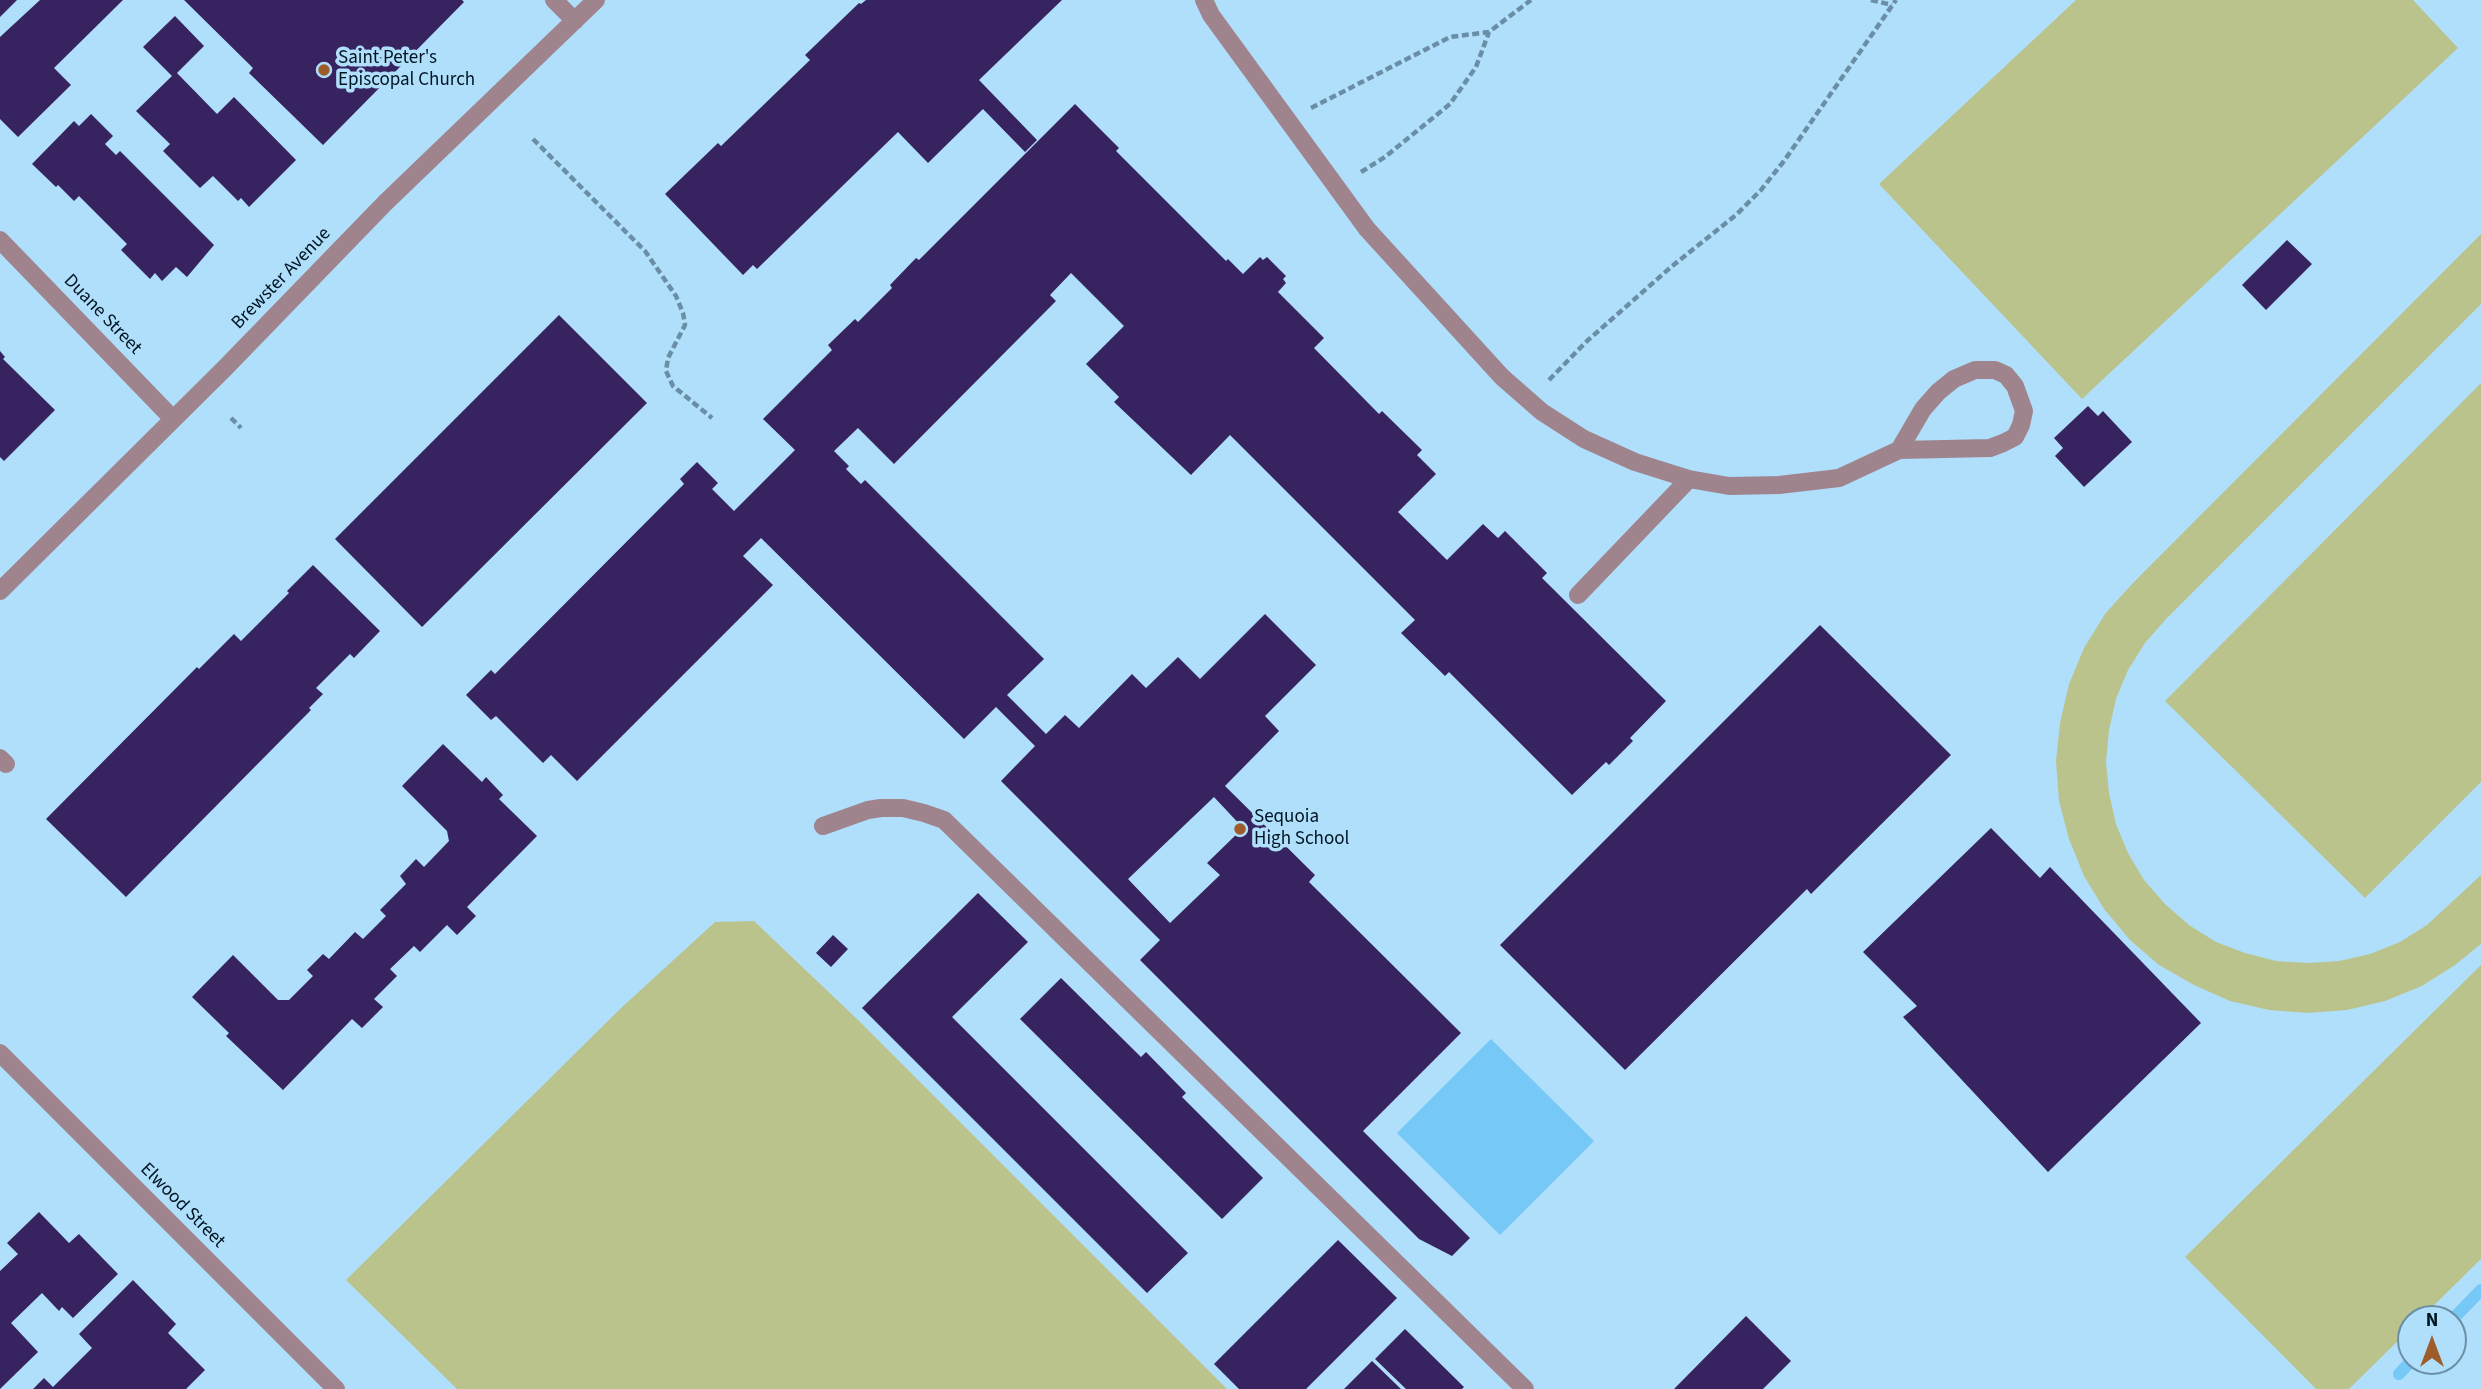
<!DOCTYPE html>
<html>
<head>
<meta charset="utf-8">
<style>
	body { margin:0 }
	#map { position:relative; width:2481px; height:1389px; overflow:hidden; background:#b0dffc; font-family:"Source Sans 3",sans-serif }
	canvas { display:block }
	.north { position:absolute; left:2397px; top:1305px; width:70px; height:70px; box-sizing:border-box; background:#b0dffc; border:2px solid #6a8ea4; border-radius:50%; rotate:0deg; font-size:19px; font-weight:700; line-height:28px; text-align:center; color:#001421 }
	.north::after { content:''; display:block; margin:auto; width:24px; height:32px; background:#9e5c2a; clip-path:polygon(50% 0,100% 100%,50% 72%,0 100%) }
</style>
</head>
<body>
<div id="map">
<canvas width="2481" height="1389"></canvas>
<div class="north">N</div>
</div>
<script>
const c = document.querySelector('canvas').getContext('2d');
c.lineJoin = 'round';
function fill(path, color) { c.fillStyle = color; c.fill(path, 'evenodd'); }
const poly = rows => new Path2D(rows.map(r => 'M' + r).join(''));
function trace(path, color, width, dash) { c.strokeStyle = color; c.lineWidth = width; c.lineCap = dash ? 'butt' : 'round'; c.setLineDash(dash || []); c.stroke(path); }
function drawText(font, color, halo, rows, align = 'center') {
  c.font = font + ' "Source Sans 3",sans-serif'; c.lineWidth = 7; c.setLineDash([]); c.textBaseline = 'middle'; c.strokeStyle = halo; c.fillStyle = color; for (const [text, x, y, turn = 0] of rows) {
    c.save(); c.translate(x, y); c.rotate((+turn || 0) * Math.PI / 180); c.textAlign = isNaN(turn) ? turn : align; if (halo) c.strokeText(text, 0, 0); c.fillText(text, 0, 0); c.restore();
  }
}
fill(poly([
	[2076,0,2413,0,2458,48,2082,399,1879,184],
	[2481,234,2481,304,2166,619,2145,643,2128,670,2116,699,2109,730,2106,762,2109,793,2116,824,2128,853,2144,880,2165,904,2189,925,2216,942,2245,953,2276,961,2308,963,2339,961,2370,954,2400,942,2427,925,2481,875,2481,944,2455,965,2422,986,2385,1001,2347,1010,2308,1013,2269,1010,2230,1001,2194,985,2159,965,2130,940,2104,909,2084,876,2069,839,2059,801,2056,761,2060,723,2069,684,2084,648,2105,614,2131,585],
	[2481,383,2481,782,2365,898,2165,701],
	[754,921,857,1019,1227,1389,457,1389,346,1280,620,1009,715,922],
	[2481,965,2481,1259,2420,1319,2411,1319,2411,1328,2349,1389,2316,1389,2185,1257]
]), '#bbc38c');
fill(poly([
	[1491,1039,1594,1141,1500,1235,1397,1133]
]), '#76c8f6');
trace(poly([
	[2453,1319,2481,1290],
	[2399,1374,2411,1361]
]), '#76c8f6', 12);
fill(poly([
	[0,0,17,0,0,17],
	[40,0,123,0,54,68,71,85,18,137,0,119,0,37],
	[184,0,462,0,464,2,323,145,249,73,253,68],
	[866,0,1062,0,979,80,1037,140,1025,152,983,109,928,163,898,132,757,269,753,265,743,275,665,194,718,143,721,146,810,60,805,55,859,3,861,4],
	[175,16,204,46,177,73,217,114,234,97,296,160,249,207,241,198,238,201,213,176,200,188,163,151,170,144,136,111,172,76,143,47],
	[1075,104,1119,148,1116,151,1226,261,1228,259,1243,274,1260,257,1263,260,1267,257,1286,276,1283,279,1286,283,1278,292,1324,338,1314,348,1379,414,1382,411,1422,450,1417,455,1436,474,1398,512,1447,560,1483,524,1498,538,1505,531,1547,573,1542,578,1666,701,1630,738,1633,741,1609,765,1606,762,1572,795,1449,672,1445,676,1401,633,1415,620,1230,435,1191,475,1114,402,1119,397,1086,364,1124,326,1071,273,1050,295,1056,301,894,464,858,428,834,451,849,466,846,469,861,484,865,480,1044,659,1007,695,1046,734,1065,715,1079,728,1132,674,1146,688,1178,657,1200,679,1265,614,1316,665,1265,716,1279,731,1225,786,1315,875,1309,882,1461,1033,1363,1131,1470,1238,1452,1256,1419,1239,1140,960,1160,940,1001,781,1035,746,996,707,964,739,761,538,743,556,773,585,577,781,551,755,543,763,496,716,491,720,466,695,491,670,495,674,684,484,680,479,697,462,718,483,712,489,734,511,795,450,763,419,832,350,828,345,855,319,858,322,892,288,890,285,916,258,919,260],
	[1214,797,1243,828,1207,863,1220,875,1170,923,1128,879],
	[91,114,113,136,105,144,116,155,120,151,214,245,187,277,176,267,162,281,155,273,150,279,121,250,127,244,79,196,74,201,58,185,56,187,32,164,74,121,79,126],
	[2287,240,2312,264,2266,310,2242,285],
	[559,315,647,403,422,627,335,539],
	[0,351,5,357,3,359,55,410,4,461,0,457],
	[2088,406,2098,416,2103,411,2132,442,2084,487,2055,456,2063,448,2054,438],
	[313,565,380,631,354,658,350,654,316,688,323,694,309,708,311,710,126,897,46,819,197,667,199,669,234,634,241,641,289,593,287,591],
	[1820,625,1951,755,1811,894,1807,889,1625,1070,1500,945],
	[443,744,482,782,486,777,503,795,499,799,537,836,467,907,476,916,457,935,447,925,420,952,414,946,390,969,397,976,374,999,383,1007,362,1028,352,1019,283,1090,226,1036,229,1033,192,997,233,955,278,1000,289,1000,313,976,307,970,323,954,329,959,355,932,363,939,386,916,380,910,406,884,400,876,416,859,424,867,449,841,447,831,402,786],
	[1991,828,2040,878,2050,867,2201,1023,2048,1172,1903,1017,1917,1006,1863,952],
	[978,893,1028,942,952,1017,1188,1253,1147,1293,862,1008],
	[833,935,848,949,831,967,816,953],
	[1061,978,1141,1057,1146,1052,1186,1093,1182,1097,1263,1178,1222,1219,1020,1019],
	[39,1212,69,1243,79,1234,118,1274,73,1318,62,1307,59,1311,42,1293,11,1323,38,1352,0,1389,0,1271,18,1254,7,1243],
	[1338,1240,1397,1298,1306,1389,1239,1389,1214,1364],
	[133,1280,176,1324,168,1333,205,1370,186,1389,33,1389,44,1378,53,1387,92,1348,79,1334],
	[1746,1316,1791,1361,1763,1389,1674,1389],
	[1405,1329,1464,1387,1462,1389,1406,1389,1375,1359],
	[1372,1361,1401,1389,1344,1389]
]), '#372360');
trace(poly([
	[1871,0,1892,5],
	[1311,108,1450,37,1489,32,1531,0],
	[533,139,645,251,676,296,683,313,685,325,668,358,666,371,673,386,712,418],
	[1361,172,1385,157,1450,104,1476,67,1489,32],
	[1549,380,1587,341,1671,267,1736,215,1761,190,1784,161,1896,0],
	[231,418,241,428]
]), '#6a8ea5', 4.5, [7, 3.5]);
trace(poly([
	[554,0,575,21],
	[1204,0,1211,15,1367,229,1502,377,1542,412,1584,439,1635,462,1689,479,1729,486,1779,485,1839,478,1899,450,1990,448,2003,443,2015,437,2021,425,2024,411,2015,386,2006,375,1995,370,1975,370,1954,379,1938,392,1923,409,1899,450],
	[0,240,173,419],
	[0,591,225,368,385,203,596,0],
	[1578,595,1689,479],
	[0,758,6,764],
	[823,826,868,810,881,808,903,808,924,813,944,820,1525,1389],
	[0,1053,336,1389]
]), '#9f848d', 18);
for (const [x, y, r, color] of [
	[324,70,7,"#9e5c2a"],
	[1240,829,7,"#9e5c2a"]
]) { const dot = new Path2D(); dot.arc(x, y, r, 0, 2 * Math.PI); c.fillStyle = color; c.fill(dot); trace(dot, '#b0dffc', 2.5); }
drawText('19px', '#001421', '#b0dffc', [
	["Saint Peter's",338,59],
	["Episcopal Church",338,81],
	["Sequoia",1254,818],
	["High School",1254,840]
], 'left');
drawText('19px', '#001421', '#b0dffc', [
	["Brewster Avenue",282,279,-46],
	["Duane Street",102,315,46],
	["Elwood Street",182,1206,45]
]);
</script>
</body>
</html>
